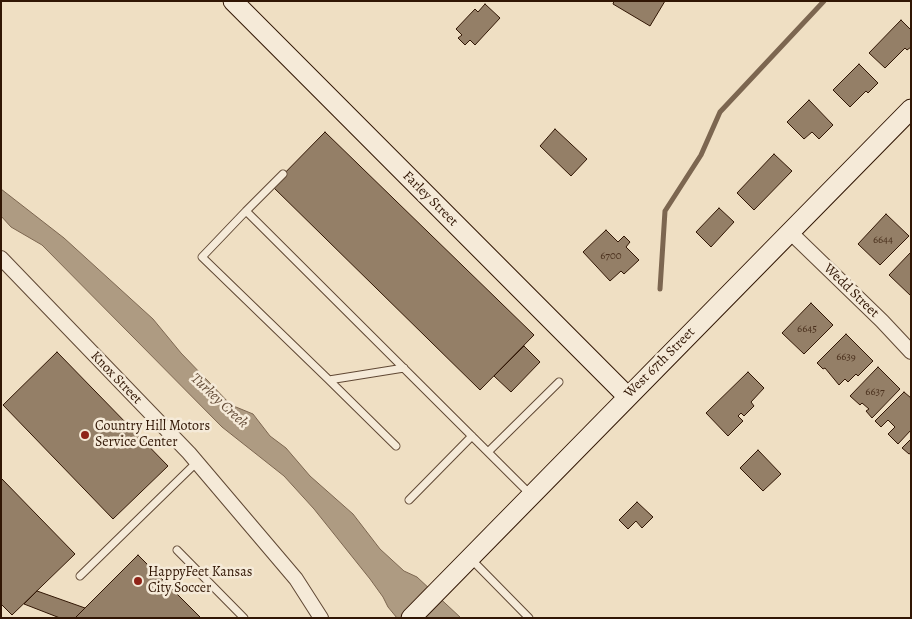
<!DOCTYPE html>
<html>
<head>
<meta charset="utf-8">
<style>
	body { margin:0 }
	#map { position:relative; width:912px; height:619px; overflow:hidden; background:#efdfc3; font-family:Alegreya,serif }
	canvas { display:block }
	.frame { position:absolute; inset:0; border:2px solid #311604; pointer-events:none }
</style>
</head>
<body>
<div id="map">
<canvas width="912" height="619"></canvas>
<div class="frame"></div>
</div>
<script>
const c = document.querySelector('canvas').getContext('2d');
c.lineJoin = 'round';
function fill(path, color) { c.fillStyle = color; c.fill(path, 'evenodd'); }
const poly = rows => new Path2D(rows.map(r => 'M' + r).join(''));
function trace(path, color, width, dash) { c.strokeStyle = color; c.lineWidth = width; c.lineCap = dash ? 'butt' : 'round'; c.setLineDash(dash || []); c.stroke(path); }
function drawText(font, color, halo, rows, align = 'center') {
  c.font = font + ' Alegreya,serif'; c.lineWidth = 5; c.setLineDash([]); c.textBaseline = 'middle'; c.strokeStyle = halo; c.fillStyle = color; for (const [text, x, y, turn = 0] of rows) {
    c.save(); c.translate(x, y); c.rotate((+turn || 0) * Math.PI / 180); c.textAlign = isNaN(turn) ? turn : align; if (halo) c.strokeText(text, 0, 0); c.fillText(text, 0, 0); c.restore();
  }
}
const water = poly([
	[1,189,64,238,153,319,181,353,231,405,253,414,270,436,286,448,310,476,353,514,380,549,404,571,417,577,461,618,397,618,388,607,383,597,370,579,314,509,284,476,222,427,42,245,11,227,1,216,1,189]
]);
fill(water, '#ae9b82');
trace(water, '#7c6650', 1);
trace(poly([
	[660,289,665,211,701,155,720,112,824,1]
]), '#7c6650', 5);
const building = poly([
	[614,1,665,1,650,26,613,4,614,1],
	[485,4,500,18,475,45,470,40,465,45,458,38,462,35,456,29,475,9,478,12,485,4],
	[901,20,911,30,911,47,907,50,905,48,885,68,869,53,901,20],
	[859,64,878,83,868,93,866,91,850,107,833,90,859,64],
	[809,100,833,125,819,139,812,132,804,139,787,122,809,100],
	[555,129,587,159,571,176,540,146,555,129],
	[325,132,534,335,480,390,272,186,325,132],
	[774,154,792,171,754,210,737,193,774,154],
	[719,208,734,222,711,247,696,232,719,208],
	[886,214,909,236,880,265,858,244,886,214],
	[606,230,618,242,624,236,630,242,626,247,639,260,624,274,621,271,610,281,583,252,606,230],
	[911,252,911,296,889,275,911,252],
	[811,303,833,325,804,354,782,333,811,303],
	[846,334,873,361,858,376,856,374,848,382,845,379,839,385,825,368,823,369,817,363,846,334],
	[524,346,540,362,511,392,494,376,524,346],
	[57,352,168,466,113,519,3,405,57,352],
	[878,367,900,389,872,418,866,411,869,409,862,403,860,405,850,396,878,367],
	[748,372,764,388,751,402,754,406,744,416,741,413,738,416,743,421,728,436,706,413,748,372],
	[904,392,911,398,911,430,898,444,888,434,895,427,888,420,881,427,875,421,904,392],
	[911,439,911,453,909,454,902,448,911,439],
	[758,450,781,474,763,491,740,468,758,450],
	[1,478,75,554,12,615,1,604,1,478],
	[637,502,653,517,642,528,636,521,628,529,619,520,637,502],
	[138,555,201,618,75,618,138,555],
	[37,591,85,608,75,618,60,618,24,604,37,591]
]);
fill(building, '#947f67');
trace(building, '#311604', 1);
const lane = poly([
	[283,174,246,211,531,495],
	[246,211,202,257,329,380,404,368],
	[329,380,396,446],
	[488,452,559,382],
	[409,500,472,436],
	[177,550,244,618],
	[471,559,529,618],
	[80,576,197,462]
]);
const street = poly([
	[790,232,882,321,911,352],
	[1,258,189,453,296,579,321,618]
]);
const secondary = poly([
	[233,1,627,396],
	[411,618,911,109]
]);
trace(lane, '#604834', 9);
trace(street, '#604834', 16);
trace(secondary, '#311604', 21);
trace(lane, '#f5ead8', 7);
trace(street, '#f5ead8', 14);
trace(secondary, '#f5ead8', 19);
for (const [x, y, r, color] of [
	[85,435,5,"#8f2418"],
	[138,581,5,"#8f2418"]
]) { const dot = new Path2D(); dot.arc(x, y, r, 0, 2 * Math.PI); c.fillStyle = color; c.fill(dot); trace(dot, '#f5ead8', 2); }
drawText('11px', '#4a301d', null, [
	["6644",883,240],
	["6700",611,256],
	["6645",807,329],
	["6639",846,357],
	["6637",875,392]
]);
drawText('14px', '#311604', '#f5ead8', [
	["Farley Street",430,199,45],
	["Wedd Street",851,291,44],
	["West 67th Street",660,363,-45],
	["Knox Street",116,378,46]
]);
drawText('14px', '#311604', '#f5ead8', [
	["Country Hill Motors",95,427],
	["Service Center",95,443],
	["HappyFeet Kansas",148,573],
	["City Soccer",148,589]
], 'left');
drawText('italic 15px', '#634b36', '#f5ead8', [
	["Turkey Creek",219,401,43]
]);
</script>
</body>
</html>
